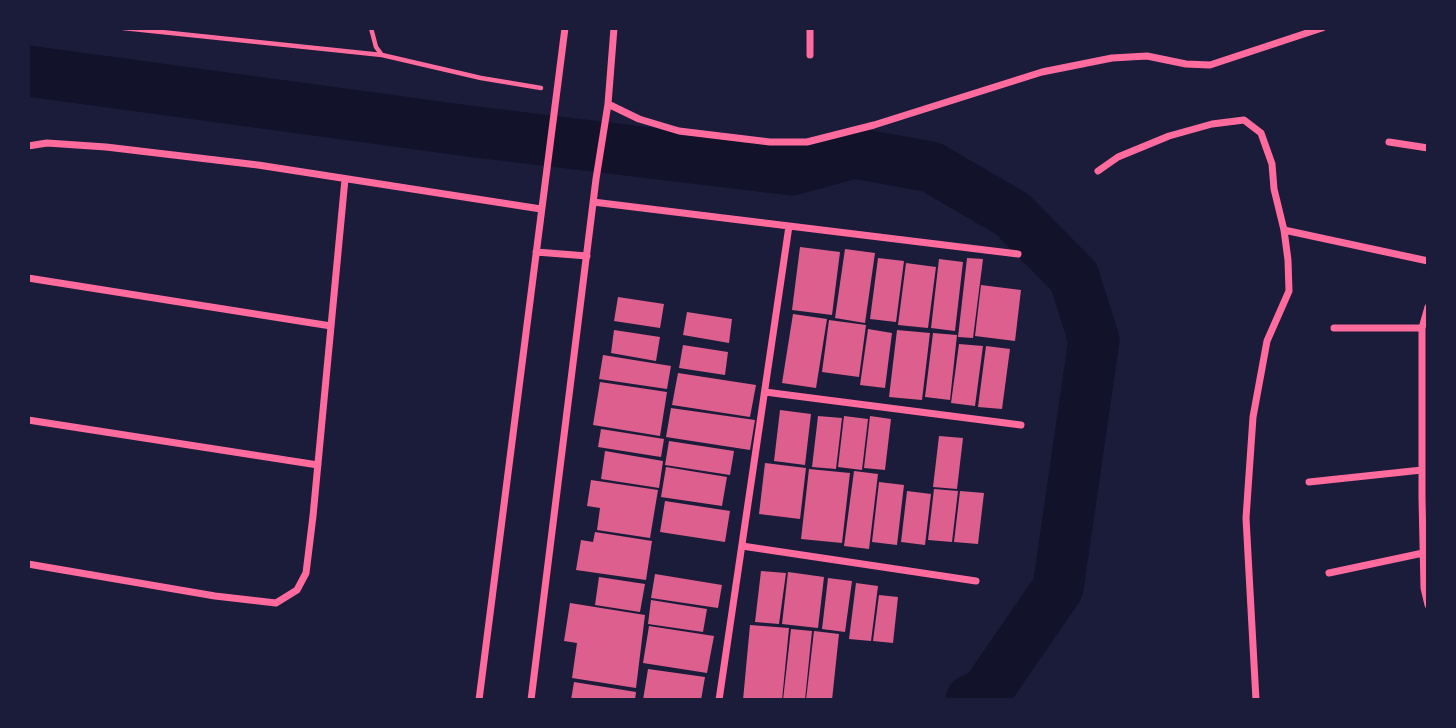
<!DOCTYPE html>
<html>
<head>
<meta charset="utf-8">
<style>
	body { margin:0 }
	#map { position:relative; width:1456px; height:728px; overflow:hidden; background:#1b1b3a; font-family:"Varela Round",sans-serif }
	canvas { display:block }
	.frame { position:absolute; inset:0; border:30px solid #1b1b3a; pointer-events:none }
</style>
</head>
<body>
<div id="map">
<canvas width="1456" height="728"></canvas>
<div class="frame"></div>
</div>
<script>
const c = document.querySelector('canvas').getContext('2d');
c.lineJoin = 'round';
const poly = rows => new Path2D(rows.map(r => 'M' + r).join(''));
function trace(path, color, width, dash) { c.strokeStyle = color; c.lineWidth = width; c.lineCap = dash ? 'butt' : 'round'; c.setLineDash(dash || []); c.stroke(path); }
function fill(path, color) { c.fillStyle = color; c.fill(path, 'evenodd'); }
trace(poly([
	[28,71,476,132,792,170,854,153,931,167,1012,214,1074,277,1094,340,1058,588,985,694,971,700]
]), '#12122b', 51);
fill(poly([
	[800,247,840,252,832,315,792,310],
	[845,249,875,253,865,323,835,318],
	[878,258,904,261,896,322,870,319],
	[967,258,983,259,973,338,958,337],
	[939,259,963,262,955,331,931,328],
	[906,263,936,267,928,328,898,325],
	[981,285,1021,290,1015,341,975,336],
	[618,297,664,304,660,328,614,321],
	[687,312,732,319,729,343,683,335],
	[793,314,827,319,816,388,782,383],
	[829,320,866,325,859,377,822,372],
	[868,329,892,333,885,388,860,385],
	[614,330,660,337,656,361,611,353],
	[897,330,930,333,922,400,889,397],
	[933,333,957,335,950,400,925,397],
	[959,344,983,346,975,406,951,403],
	[683,345,728,352,725,375,679,368],
	[986,346,1010,349,1002,409,978,407],
	[603,355,671,366,667,389,599,379],
	[678,373,756,385,750,417,672,405],
	[600,382,667,392,660,436,593,425],
	[671,408,755,420,750,450,666,437],
	[780,410,811,414,805,465,774,461],
	[818,416,842,418,836,469,812,467],
	[844,416,868,419,862,470,838,467],
	[870,416,891,419,885,470,864,468],
	[601,429,664,439,661,457,598,447],
	[939,436,963,438,957,489,933,487],
	[669,441,734,451,730,475,665,465],
	[605,451,663,461,659,488,601,479],
	[765,463,806,468,800,519,759,514],
	[666,467,727,477,722,506,661,497],
	[809,469,850,473,842,543,801,539],
	[854,471,878,474,869,549,844,546],
	[591,480,658,490,650,538,597,530,600,508,587,506],
	[879,482,904,485,897,545,872,542],
	[934,489,958,491,952,542,928,540],
	[907,491,931,494,925,545,901,542],
	[960,491,984,493,978,544,954,542],
	[665,501,730,511,725,542,660,532],
	[595,532,652,541,646,580,576,570,581,540,593,542],
	[761,571,786,573,779,624,755,622],
	[788,572,824,577,818,628,782,624],
	[655,574,722,585,718,608,651,598],
	[599,577,645,584,640,612,595,605],
	[828,578,852,581,845,632,822,629],
	[856,583,878,586,871,641,849,639],
	[879,595,898,597,893,643,873,641],
	[651,600,707,609,703,632,648,624],
	[570,603,645,615,636,688,572,678,577,643,564,641],
	[750,625,789,628,782,700,743,700],
	[649,626,714,636,707,673,643,663],
	[791,629,812,631,805,700,783,700],
	[814,631,839,634,832,700,806,700],
	[648,669,705,677,701,700,643,700],
	[574,682,636,692,635,700,571,700]
]), '#dd5f8e');
trace(poly([
	[123,28,382,55],
	[371,28,376,47,382,55,481,78,541,88]
]), '#ff6b9d', 4.5);
trace(poly([
	[810,55,810,28],
	[608,104,639,119,679,131,770,142,807,142,874,125,1042,72,1112,58,1147,56,1186,64,1210,65,1322,28],
	[1389,142,1428,148],
	[28,146,47,143,106,147,258,165,541,209],
	[1098,171,1118,157,1169,136,1212,124,1244,120,1261,133,1272,164,1274,189,1284,230,1288,260,1289,291,1267,341,1253,417,1246,518,1256,700],
	[593,202,1018,254],
	[1284,230,1428,261],
	[536,252,587,256],
	[28,278,331,326],
	[1428,307,1422,328,1422,498,1424,588,1428,605],
	[1334,328,1422,328],
	[765,392,1021,425],
	[28,420,318,465],
	[1309,482,1422,470],
	[742,546,976,581],
	[28,564,215,596,276,603,297,590,306,573,313,516,345,179],
	[1329,573,1423,553],
	[479,700,565,28],
	[531,700,596,179,608,104,614,28],
	[719,700,789,226]
]), '#ff6b9d', 7);
</script>
</body>
</html>
